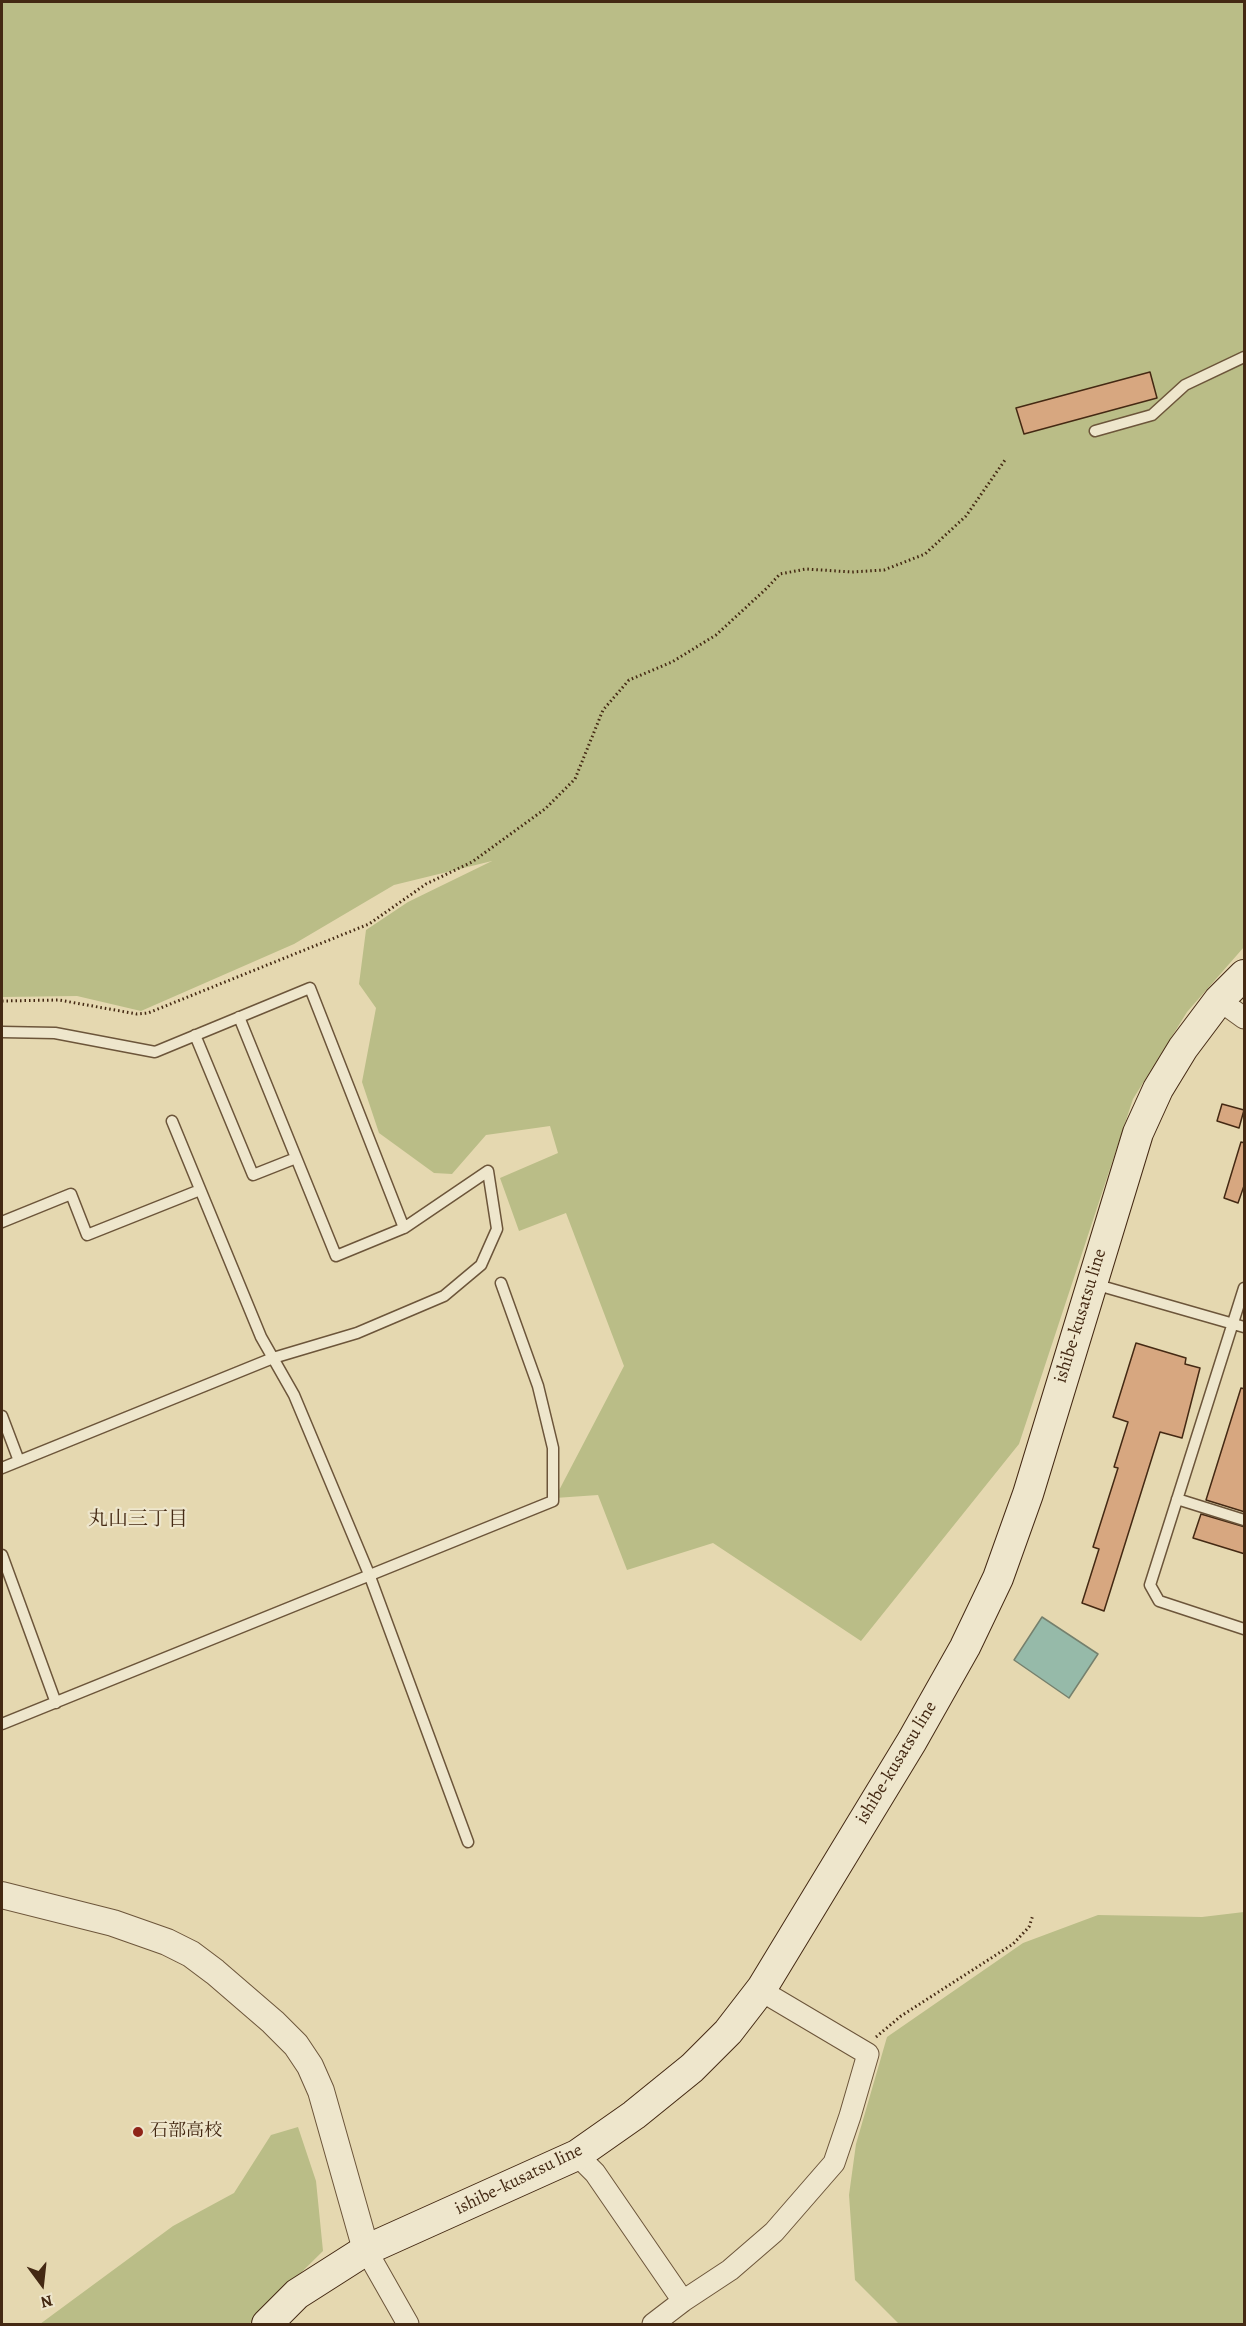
<!DOCTYPE html>
<html>
<head>
<meta charset="utf-8">
<style>
	body { margin:0 }
	#map { position:relative; width:1246px; height:2326px; overflow:hidden; background:#e5d8b0; font-family:Alegreya,serif }
	canvas { display:block }
	.frame { position:absolute; inset:0; border:3px solid #442913; pointer-events:none }
	.north { position:absolute; left:12px; top:2254px; width:60px; height:60px; -webkit-text-stroke:4px #eee6cc; paint-order:stroke; rotate:165deg; font-size:16px; font-weight:700; line-height:24px; text-align:center; color:#442913 }
	.north::after { content:''; display:block; margin:auto; width:21px; height:27px; background:#442913; clip-path:polygon(50% 0,100% 100%,50% 72%,0 100%) }
</style>
</head>
<body>
<div id="map">
<canvas width="1246" height="2326"></canvas>
<div class="frame"></div>
<div class="north">N</div>
</div>
<script>
const c = document.querySelector('canvas').getContext('2d');
c.lineJoin = 'round';
function fill(path, color) { c.fillStyle = color; c.fill(path, 'evenodd'); }
const poly = rows => new Path2D(rows.map(r => 'M' + r).join(''));
function trace(path, color, width, dash) { c.strokeStyle = color; c.lineWidth = width; c.lineCap = dash ? 'butt' : 'round'; c.setLineDash(dash || []); c.stroke(path); }
function drawText(font, color, halo, rows, align = 'center') {
  c.font = font + ' Alegreya,"Noto Serif JP",serif'; c.lineWidth = 4.5; c.setLineDash([]); c.textBaseline = 'middle'; c.strokeStyle = halo; c.fillStyle = color; for (const [text, x, y, turn = 0] of rows) {
    c.save(); c.translate(x, y); c.rotate((+turn || 0) * Math.PI / 180); c.textAlign = isNaN(turn) ? turn : align; if (halo) c.strokeText(text, 0, 0); c.fillText(text, 0, 0); c.restore();
  }
}
fill(poly([
	[2,2,1244,2,1244,947,1187,1012,1133,1099,1019,1444,861,1641,713,1543,627,1570,598,1495,555,1498,624,1366,566,1213,519,1231,500,1178,558,1153,550,1126,486,1135,452,1174,434,1173,379,1133,362,1082,376,1008,359,984,366,930,408,902,492,861,394,885,294,944,141,1011,77,996,2,997],
	[1244,1912,1244,2324,899,2324,855,2280,849,2195,856,2144,887,2037,1023,1943,1098,1915,1202,1917],
	[298,2127,316,2181,323,2251,249,2324,40,2324,173,2226,234,2193,271,2135]
]), '#babd87');
const water = poly([
	[1042,1617,1098,1654,1069,1698,1014,1660,1042,1617]
]);
fill(water, '#96baa9');
trace(water, '#75806d', 1.5);
const building = poly([
	[1150,372,1157,398,1024,434,1016,408,1150,372],
	[1222,1104,1244,1110,1239,1128,1217,1121,1222,1104],
	[1241,1142,1245,1143,1245,1183,1238,1203,1224,1198,1241,1142],
	[1136,1343,1186,1358,1185,1364,1200,1368,1182,1438,1160,1432,1104,1611,1082,1603,1099,1549,1093,1547,1118,1468,1114,1467,1128,1422,1113,1417,1136,1343],
	[1241,1388,1245,1389,1245,1512,1206,1500,1241,1388],
	[1201,1514,1245,1527,1245,1554,1193,1538,1201,1514]
]);
fill(building, '#d7a780');
trace(building, '#442913', 1.5);
const service = poly([
	[1095,431,1152,415,1185,385,1244,357],
	[2,1032,55,1033,155,1052,310,988,404,1228],
	[195,1035,253,1175,296,1158],
	[172,1121,261,1337,294,1395,369,1574,468,1842],
	[2,1222,71,1194,87,1235,200,1190],
	[1094,1284,1244,1327],
	[1244,1288,1150,1585,1159,1601,1244,1629],
	[2,1416,19,1461],
	[2,1468,273,1358,357,1333,444,1296,481,1265,497,1229,488,1171,404,1228,336,1256,239,1017],
	[1177,1499,1244,1520],
	[2,1555,56,1703],
	[2,1724,553,1501,553,1448,538,1386,501,1283]
]);
const minor = poly([
	[1219,1000,1244,1018],
	[577,2155,595,2173,683,2301],
	[366,2250,408,2324],
	[653,2324,683,2301,730,2270,774,2232,834,2163,850,2116,868,2054,760,1990]
]);
const tertiary = poly([
	[2,1895,113,1923,167,1942,191,1954,215,1972,273,2022,296,2045,310,2066,321,2091,366,2250]
]);
const secondary = poly([
	[267,2324,297,2294,366,2250,577,2155,634,2115,692,2068,728,2032,762,1988,912,1741,965,1647,998,1578,1028,1494,1138,1133,1158,1089,1183,1048,1219,1000,1244,975]
]);
trace(service, '#6c553a', 13);
trace(minor, '#6c553a', 23);
trace(tertiary, '#6c553a', 28);
trace(secondary, '#442913', 32);
trace(poly([
	[2,1001,59,1000,137,1014,148,1013,369,924,426,884,472,862,545,809,575,779,603,710,629,680,672,662,716,635,767,588,780,574,806,569,852,572,884,570,925,554,966,516,1005,460],
	[876,2037,901,2016,1013,1944,1029,1927,1033,1915]
]), '#442913', 3, [1.5, 3]);
trace(service, '#eee6cc', 10);
trace(minor, '#eee6cc', 21);
trace(tertiary, '#eee6cc', 26);
trace(secondary, '#eee6cc', 30);
for (const [x, y, r, color] of [
	[138,2132,6,"#8f2418"]
]) { const dot = new Path2D(); dot.arc(x, y, r, 0, 2 * Math.PI); c.fillStyle = color; c.fill(dot); trace(dot, '#eee6cc', 2); }
drawText('18px', '#442913', '#eee6cc', [
	["ishibe-kusatsu line",1081,1316,-73],
	["ishibe-kusatsu line",897,1763,-59],
	["ishibe-kusatsu line",519,2180,-26]
]);
drawText('18px', '#442913', '#eee6cc', [
	["石部高校",150,2132]
], 'left');
drawText('20px', '#442913', '#eee6cc', [
	["丸山三丁目",138,1520]
]);
</script>
</body>
</html>
